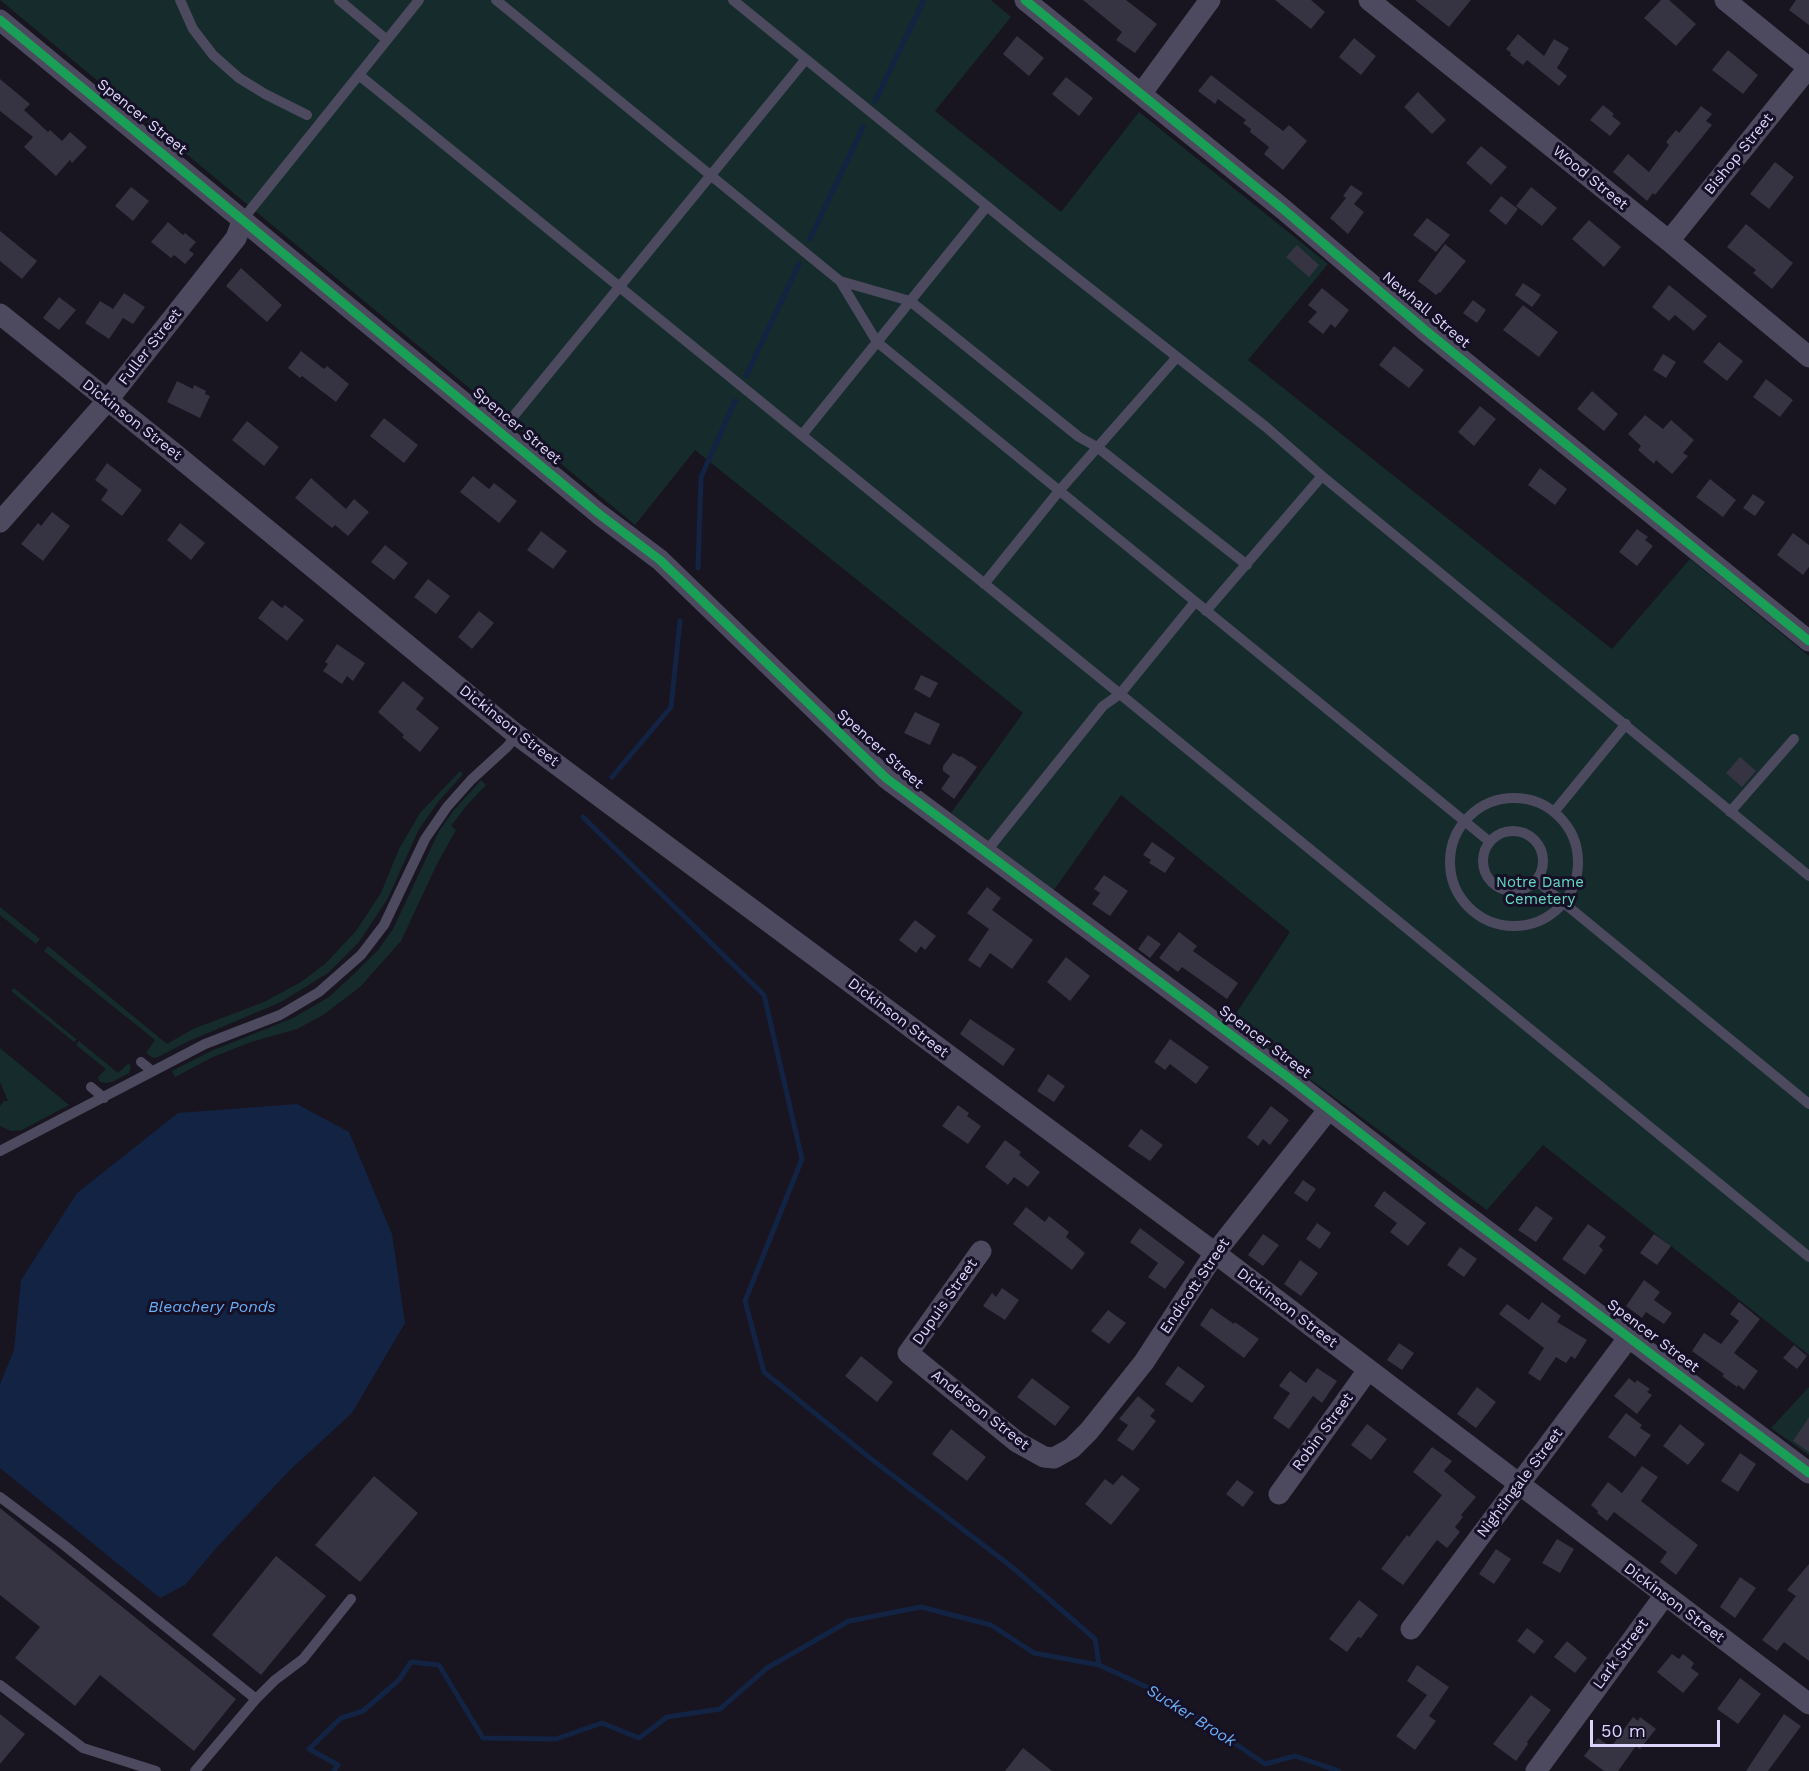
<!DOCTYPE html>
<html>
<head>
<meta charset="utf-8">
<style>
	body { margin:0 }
	#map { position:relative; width:1809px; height:1771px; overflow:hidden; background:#181520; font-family:"Work Sans",sans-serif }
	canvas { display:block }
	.scale { position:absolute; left:1590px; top:1720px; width:130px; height:27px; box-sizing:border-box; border:3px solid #ddd6fc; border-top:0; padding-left:8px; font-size:18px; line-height:21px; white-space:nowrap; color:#ddd6fc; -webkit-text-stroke:4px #151025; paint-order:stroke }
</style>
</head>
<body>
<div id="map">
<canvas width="1809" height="1771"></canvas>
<div class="scale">50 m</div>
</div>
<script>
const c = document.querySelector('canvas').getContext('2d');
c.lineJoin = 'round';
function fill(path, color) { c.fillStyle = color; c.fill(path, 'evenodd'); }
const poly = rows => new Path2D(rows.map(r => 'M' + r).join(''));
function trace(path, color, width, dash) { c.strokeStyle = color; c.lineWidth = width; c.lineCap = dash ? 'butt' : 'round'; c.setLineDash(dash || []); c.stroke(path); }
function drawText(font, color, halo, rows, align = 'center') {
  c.font = font + ' "Work Sans",sans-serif'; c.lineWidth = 6; c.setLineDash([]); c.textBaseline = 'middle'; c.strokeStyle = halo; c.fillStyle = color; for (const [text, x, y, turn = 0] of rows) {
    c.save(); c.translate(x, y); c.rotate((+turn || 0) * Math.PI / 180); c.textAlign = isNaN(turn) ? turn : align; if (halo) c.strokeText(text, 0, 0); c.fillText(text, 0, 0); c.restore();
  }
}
fill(poly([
	[0,0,991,0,1011,17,935,111,1061,212,1139,112,1328,264,1248,360,1612,649,1690,559,1809,656,1809,1355,1543,1145,1487,1210,1231,1021,1290,932,1121,795,1054,890,951,813,1023,713,695,450,635,525],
	[460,771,463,774,439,801,419,829,388,898,359,942,328,973,281,1002,189,1041,158,1057,153,1058,146,1053,155,1040,44,951,48,946,167,1044,193,1029,264,1002,301,982,325,964,356,931,381,893,399,849,420,813],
	[481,780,486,785,467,805,451,826,456,830,437,864,401,941,360,987,323,1015,297,1029,251,1042,213,1057,175,1077,172,1071,211,1051,293,1018,329,997,355,973,378,950,393,929,439,831,454,810],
	[0,907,40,939,36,944,0,915],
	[14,988,76,1039,77,1039,74,1042,16,995,11,991],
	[79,1041,118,1073,129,1063,131,1067,129,1073,112,1082,104,1083,99,1081,98,1077,106,1069,76,1045],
	[0,1048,69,1105,22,1130,11,1131,0,1126,0,1106,4,1101,8,1101,0,1082],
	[1809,1387,1809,1455,1771,1428]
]), '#152b2c');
fill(poly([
	[297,1104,349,1132,392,1234,405,1323,352,1413,289,1471,218,1546,185,1585,160,1598,0,1468,0,1384,14,1350,21,1280,77,1193,178,1113]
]), '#122343');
trace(poly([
	[875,101,924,0],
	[810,239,863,127],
	[746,376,799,264],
	[698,568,701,477,735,401],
	[612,777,671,707,680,621],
	[583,817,764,995,802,1159,745,1301,764,1372,870,1458,1012,1567,1095,1639,1099,1665],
	[334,1771,338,1765,309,1749,341,1718,363,1711,399,1680,411,1662,439,1665,483,1738,556,1739,602,1723,639,1738,667,1717,720,1709,767,1668,849,1621,921,1607,991,1625,1034,1653,1099,1665,1164,1695,1265,1764,1295,1756,1339,1771]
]), '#122343', 5);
fill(poly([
	[1083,0,1126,0,1157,24,1135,53,1116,40,1122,32],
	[1275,0,1311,0,1325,12,1311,29],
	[1415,0,1471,0,1449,27],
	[1661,0,1669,0,1696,24,1676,46,1644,18],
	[1796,0,1809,0,1809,25,1789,10],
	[1518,34,1544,56,1554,39,1569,48,1557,68,1567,76,1559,86,1527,60,1523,65,1510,55,1511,53,1506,49],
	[1017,36,1044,58,1029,76,1003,54],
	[1354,38,1376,56,1361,75,1339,57],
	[1728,50,1758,75,1743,94,1712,70],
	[1211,75,1283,131,1289,125,1307,141,1283,170,1264,154,1269,147,1250,132,1251,129,1243,123,1246,120,1218,99,1215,104,1198,91],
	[1066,77,1093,98,1079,116,1052,94],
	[0,79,30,104,24,110,48,132,50,130,62,141,70,132,87,147,72,163,70,160,56,176,24,147,33,137,0,111],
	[1418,92,1446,120,1432,134,1404,107],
	[1603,105,1614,114,1612,116,1621,123,1610,136,1590,120],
	[1701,106,1712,114,1706,121,1712,125,1655,195,1653,193,1647,201,1613,172,1628,154,1649,172,1669,145,1666,142,1676,130,1679,133],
	[1481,146,1507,167,1491,185,1466,163],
	[1775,162,1794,177,1769,209,1750,194],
	[1351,185,1363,193,1354,204,1364,212,1348,234,1330,218,1346,198,1343,196],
	[131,187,149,201,133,221,115,206],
	[1531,187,1557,208,1542,226,1516,206],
	[1501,196,1518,209,1506,225,1489,211],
	[1427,218,1450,235,1436,252,1413,235],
	[1589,220,1621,247,1604,267,1572,239],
	[168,222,183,235,185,233,196,242,189,250,194,254,185,264,174,255,171,258,151,242],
	[1746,224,1793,263,1772,289,1753,273,1756,270,1727,247],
	[0,231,37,261,22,279,0,261],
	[1445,244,1466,261,1440,293,1439,292,1436,295,1418,281],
	[1297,245,1319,265,1309,277,1286,257],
	[241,268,282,305,267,322,226,286],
	[1523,283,1541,295,1532,307,1515,295],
	[1669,285,1707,316,1694,331,1675,315,1669,321,1652,307],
	[1322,288,1349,310,1335,328,1331,324,1323,334,1308,322,1317,312,1308,305],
	[124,293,145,307,133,324,123,318,109,339,85,323,100,301,113,309],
	[59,297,76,310,59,330,43,318],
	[1473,300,1486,310,1477,323,1463,313],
	[1523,305,1558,332,1539,357,1503,330],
	[1719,342,1743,361,1727,381,1703,362],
	[1394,346,1424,370,1409,388,1379,365],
	[301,351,324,369,327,366,349,384,336,402,302,376,300,378,288,368],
	[1663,354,1676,362,1666,378,1653,370],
	[1766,379,1793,400,1780,417,1753,397],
	[177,381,193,389,194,385,206,391,205,394,210,396,200,418,167,402],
	[1592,391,1618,414,1604,431,1577,409],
	[1480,406,1496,419,1474,446,1458,432],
	[1645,415,1663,429,1671,420,1694,440,1683,453,1688,456,1672,474,1656,460,1654,464,1638,450,1641,446,1628,434],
	[384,418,418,445,404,463,370,436],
	[247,421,279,447,264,466,232,440],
	[107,463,142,490,122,516,101,500,108,490,95,480],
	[1540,468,1567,489,1555,505,1528,485],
	[473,476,489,489,494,483,517,501,499,523,460,492],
	[311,478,346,509,354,499,369,512,348,536,335,525,332,528,295,498],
	[1710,479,1736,500,1723,517,1696,497],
	[1753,494,1765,502,1755,516,1743,508],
	[52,512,70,526,43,561,21,544,38,523,41,526],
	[180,523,205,543,191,560,167,540],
	[1637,529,1648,537,1645,540,1653,546,1637,566,1619,552],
	[541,531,567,551,553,569,527,550],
	[1793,533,1809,545,1809,567,1803,575,1777,555],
	[385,545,408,563,394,580,371,562],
	[428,579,450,596,436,614,414,597],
	[272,600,282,608,285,605,304,620,287,641,258,618],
	[479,611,494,623,472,649,458,637],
	[337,644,365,663,353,681,347,676,342,684,323,671,328,664,325,662],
	[921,675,938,683,930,698,914,689],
	[403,681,424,698,416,709,439,728,420,752,402,737,404,735,378,712],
	[915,712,940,724,930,745,904,733],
	[953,753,960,757,961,756,977,767,954,799,941,789,950,776,943,771,943,766],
	[1740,757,1756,771,1742,787,1726,773],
	[1152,842,1175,858,1165,873,1149,863,1151,860,1143,855],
	[1104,875,1128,891,1110,916,1092,904,1100,893,1094,889],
	[987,887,1001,898,992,910,1033,940,1012,969,990,953,980,968,968,960,989,929,967,913],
	[915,920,936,936,925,950,921,946,916,953,899,940],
	[1179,932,1197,946,1193,951,1238,983,1227,999,1182,967,1178,972,1159,958],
	[1148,935,1161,944,1150,958,1138,949],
	[1066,957,1090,976,1070,1001,1047,982],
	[970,1019,1015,1049,1003,1066,960,1034],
	[1170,1039,1209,1067,1196,1084,1170,1064,1165,1070,1154,1062],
	[1048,1074,1065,1086,1054,1102,1037,1091],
	[958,1105,969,1113,967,1116,981,1126,968,1144,942,1126],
	[1271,1106,1289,1120,1270,1145,1263,1139,1258,1146,1247,1137],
	[1141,1129,1163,1145,1150,1161,1128,1146],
	[1005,1140,1021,1152,1019,1155,1040,1172,1028,1187,1014,1177,1008,1185,985,1167],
	[1303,1180,1316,1189,1307,1202,1294,1193],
	[1384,1191,1426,1223,1408,1246,1390,1232,1397,1223,1374,1206],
	[1536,1206,1553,1218,1536,1242,1518,1230],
	[1026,1207,1045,1222,1049,1216,1069,1232,1066,1237,1085,1253,1072,1270,1013,1224],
	[1317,1223,1331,1233,1320,1249,1306,1239],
	[1588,1224,1606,1237,1599,1246,1603,1250,1585,1275,1562,1259],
	[1140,1228,1185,1262,1165,1289,1148,1277,1158,1263,1130,1242],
	[1263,1234,1279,1245,1263,1266,1248,1255],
	[1654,1234,1671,1246,1657,1265,1640,1253],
	[1460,1247,1477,1259,1464,1277,1447,1265],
	[1300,1260,1318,1273,1301,1296,1284,1284],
	[1644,1280,1660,1292,1654,1300,1672,1313,1664,1324,1646,1312,1642,1318,1626,1306],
	[1002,1288,1019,1300,1005,1320,983,1306,992,1293,996,1297],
	[1542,1302,1561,1316,1557,1322,1587,1340,1575,1359,1571,1356,1566,1363,1556,1357,1540,1381,1528,1373,1544,1348,1499,1314,1507,1304,1529,1320],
	[1739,1302,1760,1319,1734,1353,1758,1371,1744,1390,1738,1385,1737,1387,1722,1376,1724,1374,1692,1351,1704,1333,1721,1344,1739,1321,1730,1314],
	[1211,1308,1234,1324,1235,1322,1259,1339,1244,1358,1200,1325],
	[1108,1310,1126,1323,1109,1344,1091,1331],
	[1399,1343,1414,1353,1402,1370,1387,1360],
	[1794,1345,1807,1356,1797,1369,1783,1358],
	[861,1356,893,1382,877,1402,845,1376],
	[1178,1366,1205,1386,1192,1403,1165,1384],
	[1317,1368,1337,1381,1322,1403,1313,1396,1289,1429,1273,1418,1290,1393,1279,1386,1290,1371,1306,1383],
	[1032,1378,1070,1407,1055,1426,1017,1397],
	[1629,1378,1635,1383,1637,1380,1650,1389,1647,1392,1652,1395,1637,1414,1614,1396],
	[1477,1387,1496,1402,1476,1428,1457,1414],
	[1138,1396,1155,1410,1150,1416,1156,1421,1133,1451,1117,1440,1128,1425,1119,1419],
	[1626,1413,1642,1425,1640,1428,1651,1435,1635,1457,1608,1437],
	[1809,1417,1809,1452,1793,1441],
	[1367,1424,1387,1439,1371,1460,1351,1445],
	[1680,1424,1705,1444,1688,1465,1663,1446],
	[951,1429,986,1457,967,1481,932,1454],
	[1432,1447,1452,1461,1444,1471,1476,1497,1461,1515,1463,1517,1455,1527,1460,1532,1447,1548,1437,1540,1403,1585,1381,1569,1407,1535,1409,1537,1442,1495,1413,1472],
	[1740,1453,1756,1464,1738,1492,1721,1481],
	[1642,1466,1658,1477,1641,1501,1698,1545,1676,1575,1660,1562,1667,1552,1614,1512,1607,1521,1597,1513,1598,1511,1591,1505,1608,1482,1622,1493],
	[1122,1475,1140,1489,1111,1525,1085,1504,1105,1479,1113,1485],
	[374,1476,418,1513,360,1582,315,1545],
	[1237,1480,1254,1492,1243,1507,1226,1494],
	[0,1508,236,1699,194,1751,100,1675,75,1706,15,1658,40,1627,0,1595],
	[1557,1539,1574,1549,1560,1573,1542,1563],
	[1496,1549,1511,1559,1494,1584,1479,1574],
	[276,1556,326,1596,261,1675,212,1635],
	[1809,1564,1809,1661,1784,1642,1777,1651,1762,1640,1796,1596,1787,1590],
	[1740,1577,1756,1588,1735,1618,1720,1607],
	[1359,1600,1378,1615,1361,1638,1358,1637,1347,1652,1329,1639],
	[1527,1628,1544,1641,1534,1654,1517,1641],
	[1567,1641,1587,1658,1575,1673,1554,1657],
	[1672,1654,1679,1659,1683,1654,1694,1663,1691,1668,1699,1674,1683,1693,1657,1672],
	[1417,1665,1449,1687,1429,1716,1436,1721,1415,1750,1396,1736,1427,1695,1407,1681],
	[1740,1678,1761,1694,1738,1724,1717,1709],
	[1531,1695,1551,1710,1527,1742,1528,1744,1516,1761,1493,1744],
	[0,1714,25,1734,0,1764],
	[1784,1714,1801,1726,1768,1771,1746,1771],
	[1633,1717,1638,1721,1640,1717,1656,1729,1640,1749,1636,1746,1618,1771,1604,1771,1584,1756,1598,1738,1611,1747],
	[1023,1748,1052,1771,1005,1771]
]), '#363342');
trace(poly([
	[180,0,193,29,213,55,239,78,265,94,307,115],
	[339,0,387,40],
	[496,0,840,281,877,342,1490,842],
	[733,0,1031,242,1266,427,1322,476,1809,876],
	[359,75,1120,694,1809,1257],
	[243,219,419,0],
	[840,281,910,301,1079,437,1097,447,1247,565],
	[512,418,806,59],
	[802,435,987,206],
	[984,584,1059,491,1177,357],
	[1206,611,1322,476],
	'1450 862a64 64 0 1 1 128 0a64 64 0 1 1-128 0Z',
	[1554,812,1626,724],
	[1730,812,1794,739],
	'1483 861a30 30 0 1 1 60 0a30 30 0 1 1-60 0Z',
	[985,853,1103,706,1120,694,1195,602],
	[1537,881,1809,1104],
	[141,1062,152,1071],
	[91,1087,104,1098],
	[0,1151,205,1044,280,1015,319,992,361,955,384,925,425,839,447,807,471,780,507,747,517,735],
	[0,1497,64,1545,256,1699,275,1680,303,1659,351,1599],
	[0,1685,83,1748,156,1771],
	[195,1771,256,1699]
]), '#4d4a60', 10);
trace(poly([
	[1025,0,1283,209,1425,330,1809,641],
	[1369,0,1669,241,1809,357],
	[1725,0,1809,68],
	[0,20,599,514,660,560,886,778,1289,1078,1446,1200,1809,1473],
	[1141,94,1210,0],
	[1669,241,1809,67],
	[0,314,175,454,517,735,1215,1253,1809,1704],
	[0,522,107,401,236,238,243,219],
	[981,1251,908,1353,1017,1442,1044,1457,1054,1458,1072,1448,1089,1431,1144,1362,1215,1253,1329,1109],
	[1279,1494,1368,1370],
	[1411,1629,1629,1337],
	[1536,1771,1665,1595]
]), '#4d4a60', 21);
trace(poly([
	[1025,0,1283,209,1425,330,1809,641],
	[0,20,599,514,660,560,886,778,1289,1078,1446,1200,1809,1473]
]), '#1a9f57', 9);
drawText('15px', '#ddd6fc', '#151025', [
	["Spencer Street",142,117,39],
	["Bishop Street",1739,154,-51],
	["Wood Street",1590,178,39],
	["Newhall Street",1426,310,40],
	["Fuller Street",150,347,-52],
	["Dickinson Street",132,420,38],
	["Spencer Street",517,426,40],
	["Dickinson Street",509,726,38],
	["Spencer Street",880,749,42],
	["Dickinson Street",898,1018,37],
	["Spencer Street",1265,1042,37],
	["Endicott Street",1195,1286,-56],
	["Dupuis Street",945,1302,-55],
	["Dickinson Street",1287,1308,37],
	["Spencer Street",1653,1336,37],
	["Anderson Street",980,1410,38],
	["Robin Street",1323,1432,-54],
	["Nightingale Street",1520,1483,-53],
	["Dickinson Street",1674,1603,37],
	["Lark Street",1621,1654,-54]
]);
drawText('15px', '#67d8c1', '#151025', [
	["Notre Dame",1540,883],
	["Cemetery",1540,900]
]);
drawText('italic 16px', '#6baff6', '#151025', [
	["Bleachery Ponds",212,1307],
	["Sucker Brook",1191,1716,32]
]);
</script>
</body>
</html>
